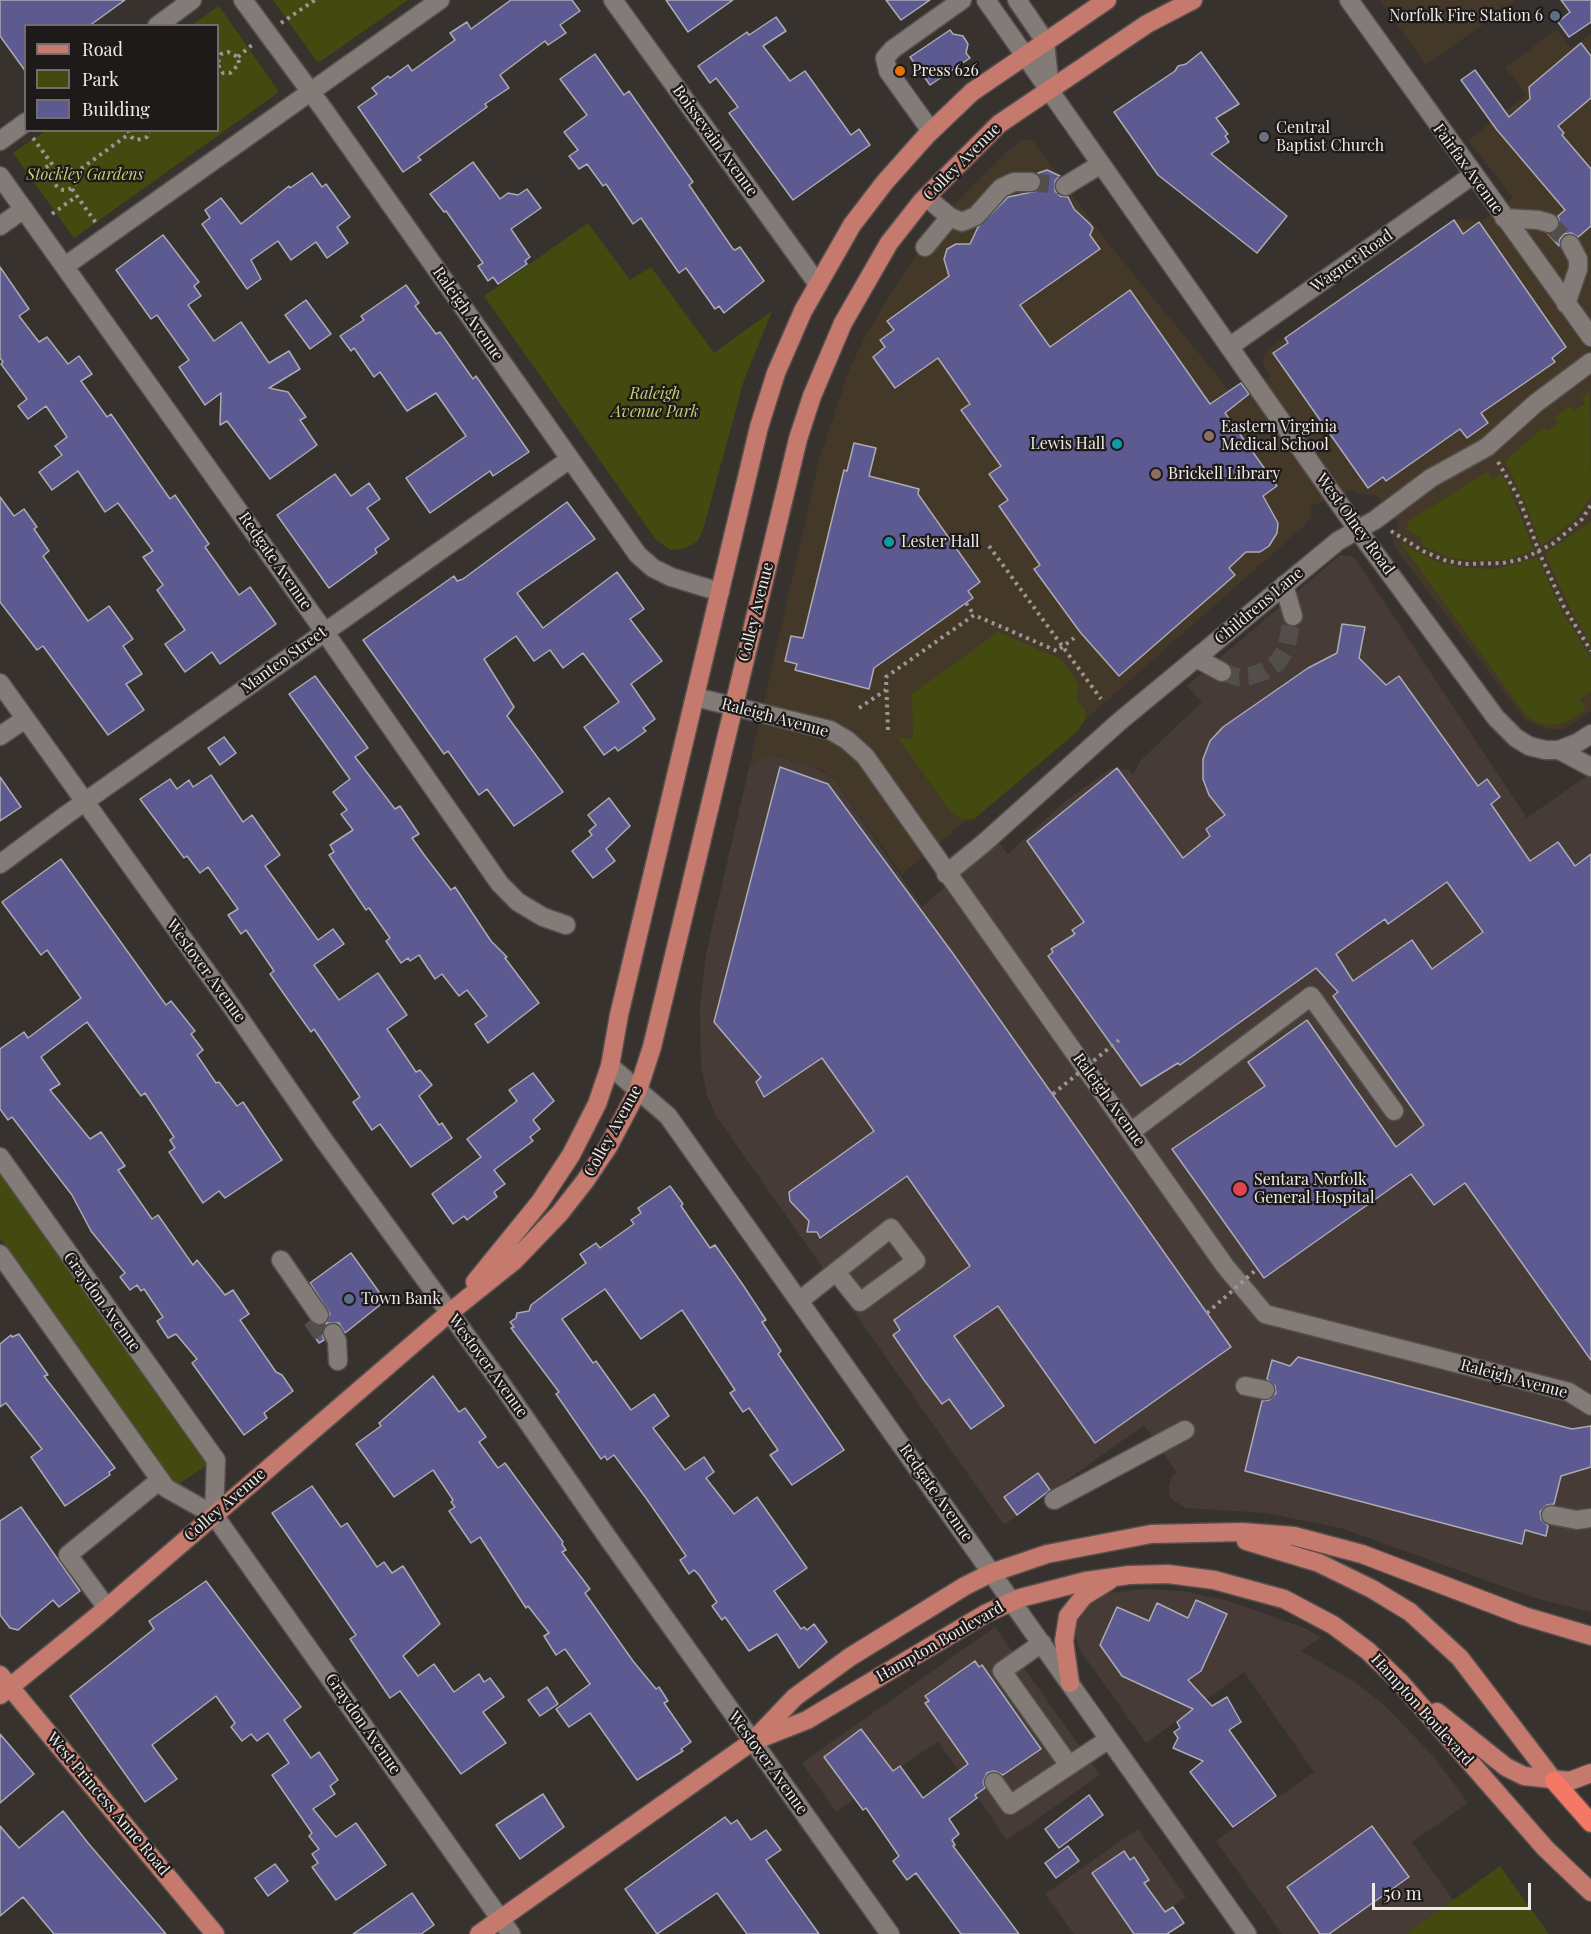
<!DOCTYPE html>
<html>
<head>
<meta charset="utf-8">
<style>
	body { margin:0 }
	#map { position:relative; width:1591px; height:1934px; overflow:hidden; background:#38322f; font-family:"Playfair Display",serif }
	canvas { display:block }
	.legend { position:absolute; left:24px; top:24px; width:195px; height:108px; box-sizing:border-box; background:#1d1a19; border:2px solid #716d6c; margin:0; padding:8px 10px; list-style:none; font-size:18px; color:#eeeae8 }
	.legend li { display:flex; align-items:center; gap:12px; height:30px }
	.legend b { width:30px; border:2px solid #716d6c }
	.scale { position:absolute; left:1372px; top:1883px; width:159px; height:27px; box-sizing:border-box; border:3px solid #eeeae8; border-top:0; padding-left:8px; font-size:18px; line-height:21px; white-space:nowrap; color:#eeeae8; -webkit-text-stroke:4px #1d1a19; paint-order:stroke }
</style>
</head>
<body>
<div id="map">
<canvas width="1591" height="1934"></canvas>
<ul class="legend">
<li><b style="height:8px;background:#c6796d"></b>Road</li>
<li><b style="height:16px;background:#434a10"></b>Park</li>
<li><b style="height:16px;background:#5d5a92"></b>Building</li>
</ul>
<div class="scale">50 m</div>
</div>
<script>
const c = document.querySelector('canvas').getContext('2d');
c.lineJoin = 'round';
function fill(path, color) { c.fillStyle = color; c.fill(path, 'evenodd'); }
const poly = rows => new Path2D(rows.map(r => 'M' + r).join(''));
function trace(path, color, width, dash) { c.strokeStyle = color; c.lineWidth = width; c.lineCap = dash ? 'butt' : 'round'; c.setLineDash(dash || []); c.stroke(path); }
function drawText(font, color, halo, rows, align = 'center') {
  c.font = font + ' "Playfair Display",serif'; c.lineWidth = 4.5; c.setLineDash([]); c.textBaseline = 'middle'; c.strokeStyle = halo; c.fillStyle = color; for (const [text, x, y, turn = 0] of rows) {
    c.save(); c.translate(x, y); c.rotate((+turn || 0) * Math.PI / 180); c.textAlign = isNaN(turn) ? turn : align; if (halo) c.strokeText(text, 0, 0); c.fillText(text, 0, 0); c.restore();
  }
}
fill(poly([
	[1340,555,1354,557,1527,818,1591,773,1591,1612,1538,1599,1341,1528,1266,1513,1186,1508,1170,1498,1169,1486,1172,1476,1177,1473,1144,1425,1004,1525,716,1116,707,1095,701,1065,700,1006,706,954,749,768,759,759,770,755,809,764,833,778,922,907,998,841,1008,854,1068,799,1112,768,1129,770,1133,775,1140,761,1202,702,1187,686],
	[1143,1589,1183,1591,1229,1601,1302,1627,1321,1637,1301,1651,1355,1682,1384,1705,1434,1757,1468,1803,1412,1842,1453,1900,1405,1934,1282,1934,1216,1841,1314,1772,1244,1672,1146,1743,1080,1650,1074,1631,1077,1615,1084,1605,1102,1594],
	[995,1627,1100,1775,1007,1840,938,1741,836,1812,802,1763],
	[1138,1829,1186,1897,1133,1934,1074,1934,1045,1894]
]), '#463b36');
fill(poly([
	[1380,0,1517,0,1426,65],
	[1557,30,1571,48,1591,34,1591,711,1563,729,1548,729,1526,721,1395,548,1392,538,1399,523,1376,495,1360,494,1352,490,1311,506,1311,517,1304,526,1059,743,902,874,833,778,821,769,770,755,759,759,749,768,819,461,850,368,868,331,928,235,949,210,1008,151,1022,139,1032,140,1103,237,1237,400,1271,376,1264,367,1263,357,1267,351,1305,322,1452,220,1465,219,1479,223,1513,198,1468,140,1527,95,1505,67]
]), '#443929');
fill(poly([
	[273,0,408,0,318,63],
	[219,6,279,92,74,238,13,153,45,131,218,130,218,26,192,25],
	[588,223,630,280,651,267,714,353,772,311,744,380,703,530,697,542,682,549,671,550,656,540,484,296],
	[1590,392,1591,496,1574,520,1541,546,1526,505,1505,461,1544,427,1548,431,1558,423,1555,417,1570,406,1574,411,1585,404,1582,398],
	[1487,472,1492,480,1501,474,1508,486,1534,550,1509,559,1481,561,1451,558,1421,545,1422,539,1407,529,1409,521],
	[1591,522,1591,644,1572,612,1545,554],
	[1400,542,1437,562,1465,568,1497,569,1537,557,1564,615,1591,658,1591,691,1580,700,1586,709,1566,722,1551,725,1538,723,1526,715],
	[998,632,1062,660,1079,685,1076,696,1079,704,1085,708,1085,719,1078,731,974,819,964,820,952,813,898,738,913,739,912,694],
	[0,1174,207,1465,176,1486,0,1238],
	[1500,1866,1549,1934,1405,1934,1453,1900]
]), '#434a10');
const building = poly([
	[0,0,125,0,89,26,26,26,26,72,0,36,0,0],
	[511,0,572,0,580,11,560,25,566,33,548,45,545,41,500,75,509,88,485,104,487,107,418,157,421,160,403,172,358,107,377,94,372,88,388,76,390,78,408,65,412,71,455,40,450,33,467,22,471,29,511,0],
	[666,0,733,0,688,32,666,0],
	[886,0,930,0,901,20,886,0],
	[1561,0,1591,0,1591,22,1569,37,1558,22,1570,12,1561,0],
	[776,17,786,31,763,46,790,81,805,71,851,135,859,129,870,145,793,200,729,113,738,107,716,78,710,83,698,66,747,32,749,35,776,17],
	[950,30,953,34,963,36,968,44,966,53,970,58,930,85,910,57,950,30],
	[1581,43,1591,56,1591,98,1558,126,1564,133,1562,135,1591,169,1591,226,1578,237,1571,233,1564,234,1560,239,1559,246,1548,234,1557,231,1560,225,1558,216,1565,210,1497,130,1461,80,1475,70,1509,117,1530,99,1529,87,1581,43],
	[1201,52,1239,104,1216,118,1228,134,1225,136,1229,142,1211,154,1287,216,1257,253,1158,175,1114,112,1175,71,1178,66,1186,64,1201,52],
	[595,54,624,95,629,91,693,182,689,185,733,249,735,250,740,247,764,281,724,313,719,306,715,309,686,268,679,273,641,218,633,224,606,184,603,186,587,164,579,169,569,156,578,150,564,132,587,115,560,79,595,54],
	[473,162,500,199,508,193,518,195,527,189,541,208,511,229,530,257,525,261,527,264,498,284,493,277,488,281,478,266,483,263,446,211,444,212,430,194,473,162],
	[1047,170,1060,176,1055,181,1055,191,1060,196,1068,197,1074,209,1090,224,1093,228,1090,235,1100,249,1020,305,1050,347,1130,290,1210,404,1241,383,1249,394,1225,413,1277,486,1263,496,1278,523,1277,533,1269,546,1260,552,1246,552,1229,568,1235,575,1119,676,1080,632,1034,569,1040,565,999,506,1008,500,989,474,1001,466,961,410,970,404,938,358,895,388,873,357,885,347,880,340,894,330,887,321,949,276,944,259,947,249,956,244,970,244,978,227,1008,197,1037,191,1042,183,1038,173,1047,170],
	[312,173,322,187,326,184,350,217,337,227,348,243,327,258,316,242,291,260,278,241,251,260,261,279,247,289,202,224,210,218,205,210,221,198,241,224,289,186,290,188,312,173],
	[1454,220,1463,234,1479,222,1566,347,1552,358,1555,362,1481,413,1488,423,1467,438,1460,429,1386,481,1383,477,1368,488,1273,353,1288,343,1285,338,1454,220],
	[163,235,199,282,194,286,201,296,188,305,214,341,241,322,269,363,289,351,300,369,269,388,288,392,306,417,300,420,317,445,270,479,227,421,220,425,221,393,205,405,179,367,189,360,157,315,151,319,116,270,163,235],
	[0,267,29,309,19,316,39,342,47,337,68,364,79,356,92,374,81,381,107,417,111,414,170,499,175,495,209,544,205,547,239,595,250,587,276,624,220,664,212,652,185,672,165,644,185,630,157,590,163,585,143,557,153,551,118,503,105,512,78,471,52,490,39,472,62,455,55,446,67,437,46,406,28,419,18,406,27,399,1,364,3,362,0,358,0,267],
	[406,285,419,303,415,306,436,334,440,332,473,379,476,376,529,452,493,476,490,471,430,513,406,478,466,436,436,393,407,411,380,372,374,377,354,348,351,351,340,336,364,320,361,316,406,285],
	[306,300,331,334,310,349,285,315,306,300],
	[854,443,876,448,869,476,919,489,918,494,980,582,968,591,973,598,874,668,869,689,795,670,797,664,785,661,791,636,803,638,844,470,847,471,854,443],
	[335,474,351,496,369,483,380,499,367,508,389,539,375,549,377,553,329,588,277,515,335,474],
	[0,497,14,516,24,509,37,527,34,529,49,551,43,556,88,621,109,606,133,639,123,646,142,674,126,684,144,710,108,735,43,646,37,650,0,602,0,497],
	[567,502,595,539,517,593,543,628,617,572,644,609,630,619,662,661,631,684,655,719,643,728,646,731,618,751,615,747,604,755,584,727,619,702,583,653,563,668,550,650,534,661,516,636,484,659,514,707,507,716,563,792,514,826,487,789,479,795,448,751,444,754,363,640,454,576,457,581,463,579,567,502],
	[1342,624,1365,627,1359,658,1386,685,1399,676,1478,786,1487,779,1500,797,1491,804,1530,861,1558,842,1575,866,1591,854,1591,1360,1465,1183,1434,1205,1411,1174,1264,1278,1172,1149,1265,1086,1248,1062,1307,1020,1396,1147,1424,1125,1333,996,1338,992,1316,968,1180,1065,1178,1063,1141,1086,1048,956,1053,952,1051,949,1075,934,1072,930,1084,922,1027,841,1117,768,1183,858,1210,836,1206,829,1225,815,1209,795,1203,779,1203,759,1210,741,1223,727,1308,668,1337,653,1342,624],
	[1447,882,1483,932,1432,969,1412,940,1353,981,1336,954,1385,919,1388,924,1447,882],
	[315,676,368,748,355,757,395,809,400,806,419,834,412,838,425,856,451,890,455,887,491,941,507,957,505,958,539,1003,488,1043,475,1024,487,1016,467,990,459,996,442,974,435,979,419,955,410,961,408,958,401,963,386,941,390,938,369,908,366,910,329,855,334,852,330,845,353,830,341,814,347,810,333,792,350,779,289,694,315,676],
	[224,737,236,753,220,765,208,748,224,737],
	[780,767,828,784,954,955,1231,1347,1095,1443,998,1306,954,1336,1004,1406,971,1429,949,1399,942,1404,924,1380,893,1335,900,1330,894,1320,970,1266,907,1176,820,1238,817,1232,807,1232,809,1221,790,1201,789,1192,874,1131,822,1058,764,1097,756,1082,761,1077,714,1022,780,767],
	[211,775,243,822,252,815,280,855,265,866,318,940,333,929,344,944,314,965,339,1000,378,973,407,1015,387,1029,416,1072,420,1070,432,1085,419,1096,439,1125,442,1123,452,1138,411,1167,380,1124,372,1130,353,1102,360,1097,314,1029,311,1032,291,1004,270,974,274,971,246,930,241,934,228,915,238,909,208,867,200,873,187,856,184,858,140,799,170,779,177,789,189,780,193,787,211,775],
	[0,777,21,807,0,821,0,777],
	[609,798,630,826,606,849,615,861,593,878,572,851,592,835,589,831,596,825,588,815,609,798],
	[61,859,166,1005,171,1001,195,1031,191,1034,203,1050,197,1055,216,1083,219,1082,237,1106,243,1102,282,1160,225,1198,219,1191,203,1203,169,1152,175,1148,170,1140,174,1137,145,1093,141,1096,87,1022,41,1057,60,1084,50,1090,90,1139,101,1132,125,1166,118,1170,152,1219,158,1215,193,1265,197,1260,225,1295,233,1290,249,1314,240,1320,276,1372,282,1375,293,1391,264,1413,267,1418,244,1435,192,1363,197,1359,176,1334,168,1338,157,1321,163,1317,144,1289,141,1291,137,1285,130,1290,120,1277,125,1273,91,1231,72,1195,12,1117,8,1120,0,1109,0,1049,24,1032,28,1038,81,998,47,950,41,955,2,902,61,859],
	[533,1073,554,1101,533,1120,540,1129,530,1137,533,1141,494,1170,505,1184,494,1192,497,1197,467,1220,464,1216,453,1224,432,1194,481,1157,467,1139,517,1101,509,1090,533,1073],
	[670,1186,683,1204,681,1206,710,1248,715,1245,743,1285,766,1320,762,1322,781,1351,778,1354,844,1450,792,1485,770,1455,778,1450,749,1408,743,1412,730,1393,735,1390,682,1310,641,1339,605,1289,562,1319,593,1363,596,1361,631,1410,654,1394,669,1416,653,1428,685,1470,704,1457,714,1472,706,1478,734,1514,757,1497,807,1568,774,1591,801,1629,804,1627,807,1630,814,1624,827,1642,799,1668,777,1634,749,1651,725,1617,722,1620,712,1606,717,1602,699,1575,694,1570,689,1574,680,1560,686,1556,682,1550,646,1498,614,1455,607,1460,605,1456,601,1459,556,1394,559,1392,511,1328,514,1327,510,1322,516,1318,517,1313,529,1311,531,1305,586,1263,580,1254,596,1243,600,1248,634,1224,631,1220,641,1213,638,1208,670,1186],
	[351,1253,379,1292,380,1305,345,1333,339,1323,327,1323,322,1332,324,1340,319,1343,306,1325,310,1322,315,1325,325,1325,330,1314,310,1283,351,1253],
	[19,1334,48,1375,44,1376,115,1468,109,1472,110,1475,65,1506,31,1457,42,1449,6,1403,0,1407,0,1344,11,1335,12,1337,19,1334],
	[1298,1357,1572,1429,1591,1426,1591,1467,1561,1476,1554,1504,1547,1505,1540,1512,1541,1519,1548,1526,1546,1536,1525,1530,1522,1544,1245,1471,1262,1401,1269,1400,1276,1393,1275,1386,1267,1379,1272,1360,1290,1366,1298,1357],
	[433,1376,459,1412,465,1408,486,1437,479,1442,498,1468,505,1463,563,1542,562,1544,566,1550,562,1552,590,1589,585,1593,633,1661,656,1689,659,1687,668,1701,664,1703,691,1742,681,1749,683,1751,637,1780,590,1713,569,1727,556,1709,590,1684,565,1649,556,1655,544,1636,549,1633,528,1606,526,1608,480,1537,471,1543,449,1511,455,1507,451,1502,453,1500,433,1470,394,1497,356,1444,381,1426,379,1423,433,1376],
	[1038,1473,1050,1490,1017,1515,1004,1497,1038,1473],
	[312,1486,341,1527,347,1523,377,1567,384,1562,392,1573,403,1566,440,1624,403,1656,418,1676,434,1664,454,1692,479,1674,484,1682,490,1678,504,1697,483,1712,506,1743,461,1774,400,1691,390,1698,350,1639,356,1635,272,1513,312,1486],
	[21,1507,80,1591,59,1607,53,1600,18,1630,10,1628,0,1615,0,1521,21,1507],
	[206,1581,301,1707,284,1720,311,1758,319,1752,338,1780,330,1786,335,1794,313,1809,336,1837,356,1823,386,1865,336,1900,312,1867,318,1863,312,1854,319,1849,309,1836,312,1833,272,1775,289,1763,268,1733,257,1741,251,1734,242,1741,231,1727,235,1723,216,1696,152,1745,177,1779,145,1802,70,1696,154,1629,149,1621,206,1581],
	[1196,1600,1227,1614,1201,1671,1188,1680,1212,1706,1227,1697,1241,1722,1229,1730,1276,1796,1233,1827,1190,1772,1203,1761,1173,1748,1178,1738,1174,1732,1180,1728,1177,1722,1193,1709,1122,1676,1100,1645,1117,1607,1149,1621,1157,1603,1188,1618,1196,1600],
	[975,1661,979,1667,982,1665,1041,1749,1003,1775,994,1771,987,1773,983,1782,985,1788,975,1795,977,1798,949,1819,959,1834,952,1840,955,1845,953,1846,1019,1934,961,1934,916,1873,907,1880,893,1861,899,1856,866,1808,863,1810,824,1757,861,1729,893,1771,900,1766,923,1798,968,1764,925,1703,929,1701,925,1696,975,1661],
	[547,1687,558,1704,540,1716,528,1700,547,1687],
	[0,1734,34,1774,0,1803,0,1734],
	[543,1794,564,1827,520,1859,496,1825,543,1794],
	[1089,1795,1103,1815,1059,1848,1045,1829,1089,1795],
	[63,1811,88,1843,166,1934,54,1934,23,1897,0,1916,0,1826,19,1848,63,1811],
	[725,1817,731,1824,737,1820,751,1840,766,1830,781,1850,766,1860,819,1934,747,1934,717,1893,657,1934,625,1889,725,1817],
	[1372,1826,1409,1877,1329,1934,1320,1934,1287,1887,1372,1826],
	[1068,1846,1079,1861,1056,1878,1045,1863,1068,1846],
	[1124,1851,1130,1860,1134,1857,1149,1880,1144,1883,1165,1912,1173,1907,1184,1923,1167,1934,1134,1934,1092,1873,1124,1851],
	[275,1864,288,1881,268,1896,255,1878,275,1864],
	[412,1893,434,1925,421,1934,353,1934,412,1893]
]);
fill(building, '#5d5a92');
trace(building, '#ababb2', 1.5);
trace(poly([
	[1031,182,1065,186],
	[1549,223,1570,244],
	[1222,672,1238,677,1250,676,1265,671,1278,662,1286,649,1293,616],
	[312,1320,325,1339]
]), '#534e4b', 18, [18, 9]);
const minor = poly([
	[243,0,324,110,638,555,653,568,671,577,720,592],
	[613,0,817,283],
	[986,0,1357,529,1496,718,1516,738,1529,746,1545,750,1559,750,1577,743,1591,734],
	[1017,0,1045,41,1050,90],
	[1349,0,1591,337],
	[157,26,192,0],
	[931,131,888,71,885,58,893,49,962,0],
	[0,141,26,122],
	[0,176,324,631,500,884,518,902,543,917,566,925],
	[1065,186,1101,164],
	[926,197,950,217,962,222,976,216,1001,188,1014,182,1031,182],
	[1504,218,1538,220,1549,223],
	[0,226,24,209],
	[925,247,950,217],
	[65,266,440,0],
	[1566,304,1578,269,1578,259,1570,244],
	[1229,347,1473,175],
	[1284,585,1293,616],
	[1196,658,1222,672],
	[0,683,227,1000,323,1139,500,1382,608,1538,890,1934],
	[695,697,830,730,847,740,865,756,1225,1266,1265,1314,1569,1392,1591,1406],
	[0,736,25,719],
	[1559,750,1591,767],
	[0,864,66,815,570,459],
	[946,874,984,843,1120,721,1338,541,1375,520,1431,478,1487,447,1536,403,1591,362],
	[610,1066,668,1116,1247,1934],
	[1132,1131,1311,996,1394,1111],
	[0,1157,216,1460,214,1515],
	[0,1254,166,1488,214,1515,511,1934],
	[281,1260,319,1315],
	[799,1301,891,1228,916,1261,860,1302,836,1272],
	[333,1333,337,1341,338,1361],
	[1245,1386,1265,1390],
	[1054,1500,1185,1430],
	[1551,1515,1577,1520,1591,1518],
	[107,1608,68,1555,160,1480],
	[1042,1643,1002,1671,1069,1765],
	[994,1782,1010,1805,1109,1739]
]);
const major = poly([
	[475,1282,540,1202,571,1155,597,1104,610,1066,619,1015,759,427,776,373,803,311,852,225,885,182,926,136,972,92,1107,0],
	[1246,1541,1319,1563,1372,1589,1410,1612,1460,1658,1554,1781],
	[0,1675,215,1934],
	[1070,1683,1064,1641,1068,1616,1084,1596,1110,1580],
	[0,1695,95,1618,449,1313,514,1261,560,1213,585,1181,608,1147,638,1090,652,1047,798,439,812,396,843,323,889,243,922,201,999,124,1147,24,1193,0],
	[1437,1712,1506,1767,1524,1776,1570,1781,1591,1773],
	[759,1739,807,1720,985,1614,1020,1598,1086,1581,1129,1575,1168,1574,1214,1580,1284,1599,1333,1625,1368,1651,1400,1682,1545,1848,1591,1892],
	[479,1934,753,1741,795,1697,850,1657,965,1586,991,1573,1047,1554,1151,1534,1242,1532,1294,1536,1362,1554,1524,1616,1591,1636]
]);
const highway = poly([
	[1554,1781,1591,1823]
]);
trace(minor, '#55504d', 21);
trace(major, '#55504d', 21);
trace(highway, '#55504d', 21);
trace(poly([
	[281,23,315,0],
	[238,57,253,44],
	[218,62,221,54,228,52,238,57,239,64,230,73,223,73,218,65],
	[128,130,131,137,137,140,147,137,149,130],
	[33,138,57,171],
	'54 179a11 11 0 1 1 22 0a11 11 0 1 1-22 0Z',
	[75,173,129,134],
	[27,180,51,164],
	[72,189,96,223],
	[52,214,77,196],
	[1498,462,1519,498,1539,552,1564,607,1591,651],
	[1391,531,1423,551,1444,560,1464,564,1503,563,1523,559,1554,543,1582,519,1591,505],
	[989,546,1101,699],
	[966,603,974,615],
	[859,708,886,690],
	[888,730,886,677,974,615,1057,651,1074,638]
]), '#9b9693', 4, [3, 4.5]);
trace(minor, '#827b78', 18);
trace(major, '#c6796d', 18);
trace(highway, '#f47865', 18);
trace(poly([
	[1053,1094,1119,1040],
	[1207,1313,1257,1269]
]), '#9b9693', 4, [3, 4.5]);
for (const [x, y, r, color] of [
	[1555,16,6,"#5c6f8a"],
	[900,71,6,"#e8710a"],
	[1264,137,6,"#6b7280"],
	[1209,436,6,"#8d6e63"],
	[1117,444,6,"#0f9aa8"],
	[1156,474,6,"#8d6e63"],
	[889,542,6,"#0f9aa8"],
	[1240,1189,8,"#e0444e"],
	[349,1299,6,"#5c6f8a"]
]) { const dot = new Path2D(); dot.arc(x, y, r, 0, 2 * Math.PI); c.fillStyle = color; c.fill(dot); trace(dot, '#1d1a19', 2); }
drawText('16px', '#eeeae8', '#1d1a19', [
	["Norfolk Fire Station 6",1543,16,"right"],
	["Press 626",912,71],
	["Central",1276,128],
	["Baptist Church",1276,146],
	["Eastern Virginia",1221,427],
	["Medical School",1221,445],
	["Lewis Hall",1105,444,"right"],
	["Brickell Library",1168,474],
	["Lester Hall",901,542],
	["Sentara Norfolk",1254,1180],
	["General Hospital",1254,1198],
	["Town Bank",361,1299]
], 'left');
drawText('16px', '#eeeae8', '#1d1a19', [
	["Boissevain Avenue",715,141,54],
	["Colley Avenue",962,162,-45],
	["Fairfax Avenue",1468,169,54],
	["Wagner Road",1352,261,-35],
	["Raleigh Avenue",468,314,55],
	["West Olney Road",1355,524,54],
	["Redgate Avenue",275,561,55],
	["Childrens Lane",1259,606,-40],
	["Colley Avenue",756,612,-76],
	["Manteo Street",284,660,-36],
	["Raleigh Avenue",775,718,15],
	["Westover Avenue",206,971,54],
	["Raleigh Avenue",1109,1100,54],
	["Colley Avenue",613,1131,-61],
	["Graydon Avenue",102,1302,54],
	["Westover Avenue",488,1366,54],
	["Raleigh Avenue",1514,1379,15],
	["Redgate Avenue",936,1493,55],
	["Colley Avenue",225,1505,-41],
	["Hampton Boulevard",940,1642,-30],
	["Hampton Boulevard",1422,1710,48],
	["Graydon Avenue",363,1724,55],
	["Westover Avenue",768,1763,54],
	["West Princess Anne Road",108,1804,50]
]);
drawText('italic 16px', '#c1d074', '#1d1a19', [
	["Stockley Gardens",85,175],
	["Raleigh",655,394],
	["Avenue Park",655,412]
]);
</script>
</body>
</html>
